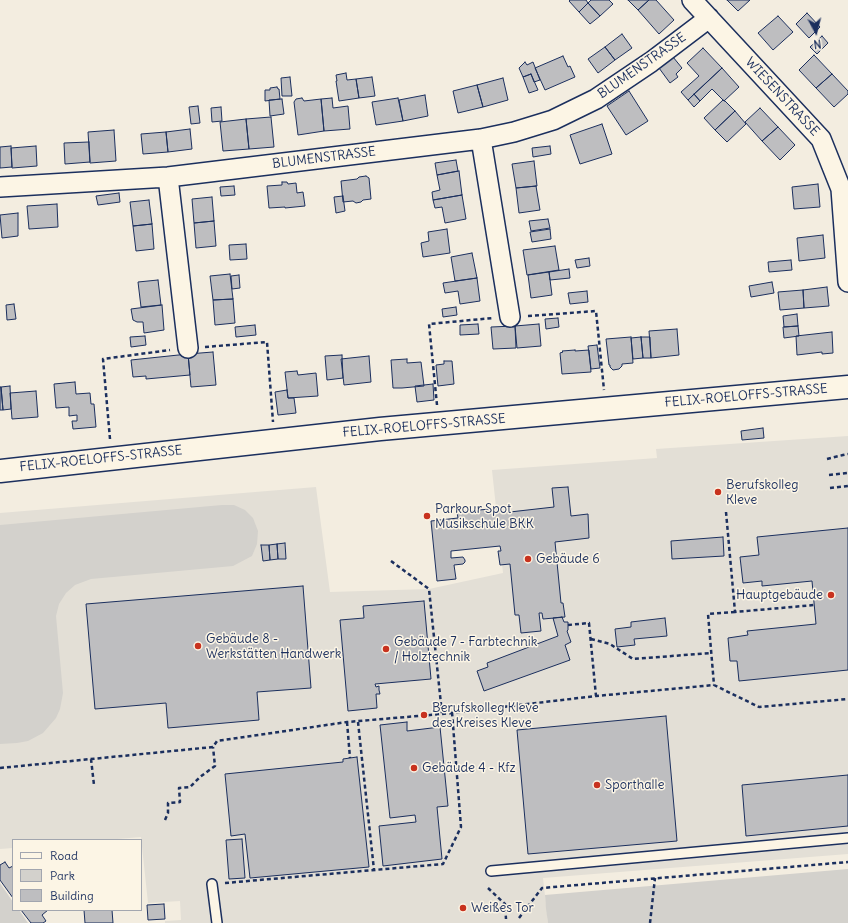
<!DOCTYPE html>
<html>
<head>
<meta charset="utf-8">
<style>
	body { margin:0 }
	#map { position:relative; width:848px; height:923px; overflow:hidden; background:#f3ede0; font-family:Delius,sans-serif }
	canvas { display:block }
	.legend { position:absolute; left:12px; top:839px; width:130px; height:72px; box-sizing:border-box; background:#fcf5e5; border:1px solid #a2a6af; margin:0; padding:5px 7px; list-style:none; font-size:12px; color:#1b2f5e }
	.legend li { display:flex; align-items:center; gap:8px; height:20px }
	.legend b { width:20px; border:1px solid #a2a6af }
	.north { position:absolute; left:796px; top:12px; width:40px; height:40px; -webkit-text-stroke:3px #fcf5e5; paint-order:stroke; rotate:173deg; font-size:11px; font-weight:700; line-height:16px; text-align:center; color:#1b2f5e }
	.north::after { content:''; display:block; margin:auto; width:14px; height:18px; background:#1b2f5e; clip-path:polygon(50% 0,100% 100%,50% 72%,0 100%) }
</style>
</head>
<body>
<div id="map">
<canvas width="848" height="923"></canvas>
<ul class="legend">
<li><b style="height:5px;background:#fcf5e5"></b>Road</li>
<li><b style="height:11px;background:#d3d1cc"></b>Park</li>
<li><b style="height:11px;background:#bebec0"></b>Building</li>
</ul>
<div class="north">N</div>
</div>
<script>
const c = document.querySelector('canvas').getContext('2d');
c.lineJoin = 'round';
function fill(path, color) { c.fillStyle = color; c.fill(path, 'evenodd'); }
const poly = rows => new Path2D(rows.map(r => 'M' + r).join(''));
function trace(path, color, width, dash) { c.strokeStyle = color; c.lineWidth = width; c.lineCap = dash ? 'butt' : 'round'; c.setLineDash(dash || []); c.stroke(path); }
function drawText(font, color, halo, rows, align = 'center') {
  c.font = font + ' Delius,sans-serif'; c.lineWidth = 3; c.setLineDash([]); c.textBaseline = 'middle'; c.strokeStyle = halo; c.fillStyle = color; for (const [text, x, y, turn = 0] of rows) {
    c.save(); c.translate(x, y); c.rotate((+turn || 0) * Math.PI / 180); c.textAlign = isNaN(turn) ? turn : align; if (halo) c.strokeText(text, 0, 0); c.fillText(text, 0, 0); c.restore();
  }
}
fill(poly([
	[848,436,848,854,543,878,548,923,165,923,165,921,181,920,180,901,148,903,141,837,106,840,13,840,13,848,0,849,0,513,316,487,330,592,429,589,503,573,492,470,657,458,656,449]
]), '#e3dfd6');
fill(poly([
	[222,505,234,505,245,510,253,518,258,531,257,544,252,556,233,566,91,579,75,585,66,593,59,604,56,616,63,693,60,709,56,718,43,733,28,741,17,743,0,744,0,525],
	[848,869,848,923,548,923,546,909,545,895],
	[0,883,13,902,13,910,19,910,28,923,0,923]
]), '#d3d1cc');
const building = poly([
	[570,0,586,0,588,3,579,12,569,1,570,0],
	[591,0,609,0,613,4,600,16,588,3,591,0],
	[628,0,649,0,638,10,628,0],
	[649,0,656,0,674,20,659,34,638,10,649,0],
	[727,0,750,0,738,11,727,0],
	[588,3,600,16,590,24,579,12,588,3],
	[807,13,820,27,809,38,796,24,807,13],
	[778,16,793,32,773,50,758,33,778,16],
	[622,34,632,48,615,60,605,47,622,34],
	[822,36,828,43,817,54,810,47,822,36],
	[605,47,615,60,598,73,588,59,605,47],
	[703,48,722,68,688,100,681,92,699,76,687,63,703,48],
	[814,55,832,74,816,88,799,70,814,55],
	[563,56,568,67,570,66,575,77,545,90,535,68,563,56],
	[673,57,682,68,676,74,678,77,670,83,659,68,673,57],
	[525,62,527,65,533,62,540,80,534,82,531,74,523,77,519,68,525,62],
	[722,68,739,87,724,101,712,89,700,101,694,94,722,68],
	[346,73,347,80,356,79,359,98,339,101,336,81,337,81,336,75,346,73],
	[531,74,538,90,529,93,523,77,531,74],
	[832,74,848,91,848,94,834,107,816,88,832,74],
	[290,77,292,96,282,96,281,78,290,77],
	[372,77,375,96,359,98,356,79,372,77],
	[503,78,508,100,483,107,477,85,503,78],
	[477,85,483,107,458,113,453,91,477,85],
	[277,87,278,89,279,89,280,99,265,101,265,90,270,90,270,88,277,87],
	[629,91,648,121,626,135,607,106,629,91],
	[694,94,700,101,694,107,688,100,694,94],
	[425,95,428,116,403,121,399,100,425,95],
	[302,98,304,101,321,99,324,131,298,135,294,102,296,99,302,98],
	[332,98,333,108,348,106,350,129,324,131,321,99,332,98],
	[398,98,403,121,376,125,372,102,398,98],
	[282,99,284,114,270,116,269,100,282,99],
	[723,100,724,101,725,101,735,111,715,130,704,118,723,100],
	[198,106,200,123,191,124,189,107,198,106],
	[221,107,222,121,212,122,211,108,221,107],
	[760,108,778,127,762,141,745,122,760,108],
	[735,111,746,124,727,142,715,130,735,111],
	[271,117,274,147,249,149,246,119,271,117],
	[246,119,249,149,223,151,220,122,246,119],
	[602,124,612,154,580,164,570,135,602,124],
	[778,127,795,145,780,160,762,141,778,127],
	[190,129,192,149,168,152,166,132,190,129],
	[114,130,116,161,90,163,88,132,114,130],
	[166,132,168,152,143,154,141,134,166,132],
	[89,142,90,162,65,164,64,143,89,142],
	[11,146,12,167,0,168,0,147,11,146],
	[36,146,37,166,12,168,11,148,36,146],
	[550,146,551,154,533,157,532,148,550,146],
	[456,160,458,171,437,175,435,163,456,160],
	[534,161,537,186,516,188,512,164,534,161],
	[459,171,462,195,433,200,432,192,440,190,437,175,459,171],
	[366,176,369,178,371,199,363,200,361,202,356,203,353,201,343,202,341,181,357,179,359,177,366,176],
	[282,182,287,182,288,184,296,183,297,193,303,192,305,206,285,208,285,207,269,208,267,186,282,185,282,182],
	[818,184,820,207,794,209,792,187,818,184],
	[234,186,235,195,221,196,220,187,234,186],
	[536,186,540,210,519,213,516,188,536,186],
	[119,193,120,202,98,205,96,196,119,193],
	[462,195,466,219,445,223,442,207,435,208,433,200,462,195],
	[343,196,345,211,336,213,334,197,343,196],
	[212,197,214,221,194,223,192,199,212,197],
	[149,200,152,224,133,226,130,202,149,200],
	[57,204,58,227,29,229,27,206,57,204],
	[18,213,18,236,2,238,0,215,18,213],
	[548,219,550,228,531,231,529,221,548,219],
	[214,221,216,246,196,248,194,223,214,221],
	[152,224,154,249,136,251,133,226,152,224],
	[447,229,450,253,423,257,421,243,429,241,428,232,447,229],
	[550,229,551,239,532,242,530,232,550,229],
	[823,235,825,258,799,261,797,238,823,235],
	[246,244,247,259,230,260,229,245,246,244],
	[555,246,559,270,527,275,523,250,555,246],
	[472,253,477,278,455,281,451,257,472,253],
	[589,258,590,266,577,268,575,260,589,258],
	[791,260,792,270,769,272,768,262,791,260],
	[569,269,570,278,550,280,549,272,569,269],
	[549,272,552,295,531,298,528,275,549,272],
	[230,274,233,299,213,300,210,276,230,274],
	[239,275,240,288,232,289,231,276,239,275],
	[477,278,480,301,460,304,458,291,445,293,443,283,477,278],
	[158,280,161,305,141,307,138,282,158,280],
	[772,282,774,293,751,297,749,286,772,282],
	[827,287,829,306,804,308,803,290,827,287],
	[803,290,804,308,780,310,778,292,803,290],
	[587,291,588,302,570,304,568,293,587,291],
	[233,299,235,323,215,325,213,300,233,299],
	[14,304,16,319,7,320,6,305,14,304],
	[162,305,164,330,144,333,143,322,137,322,133,320,131,309,162,305],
	[456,307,457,315,443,317,442,309,456,307],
	[797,314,798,326,784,327,783,316,797,314],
	[558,318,559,327,546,329,545,319,558,318],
	[478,324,479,334,460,335,460,325,478,324],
	[539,324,541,346,517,348,515,326,539,324],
	[255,325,256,335,236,337,235,327,255,325],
	[515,326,516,348,493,349,491,327,515,326],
	[798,326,799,336,784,338,783,327,798,326],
	[677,329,679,355,651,358,649,331,677,329],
	[832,332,833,353,822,354,822,352,797,355,796,336,832,332],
	[145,336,146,345,131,347,130,337,145,336],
	[631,337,633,363,622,364,622,366,619,369,613,370,610,367,610,365,609,365,606,339,631,337],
	[641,337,650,337,651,358,643,358,641,337],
	[641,337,643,358,633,359,631,338,641,337],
	[597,345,600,368,591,369,588,346,597,345],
	[575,350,575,351,589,350,591,372,562,374,560,353,563,352,562,351,575,350],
	[213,352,216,385,191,387,188,354,213,352],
	[188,354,190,375,146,379,146,376,133,377,131,360,188,354],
	[342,355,343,378,327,380,325,356,342,355],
	[369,356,371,382,344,385,341,359,369,356],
	[407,359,407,363,421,362,424,386,402,388,393,388,391,360,407,359],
	[444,361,452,361,454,384,438,386,436,365,444,364,444,361],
	[297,371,298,375,316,373,318,396,288,398,285,372,297,371],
	[75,382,76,394,90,393,91,404,94,404,96,427,73,429,72,421,77,421,77,415,69,416,69,407,56,408,54,384,75,382],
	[433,384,434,400,417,402,415,386,433,384],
	[10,386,11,409,3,410,1,387,10,386],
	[0,387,1,387,3,410,0,410,0,387],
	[287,390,288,398,294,398,296,413,278,415,275,392,287,390],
	[36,391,38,417,12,419,10,393,36,391],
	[763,428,764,438,742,440,741,431,763,428],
	[568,487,571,516,588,514,589,538,555,542,561,603,563,603,565,617,543,619,542,613,539,613,541,631,521,633,519,615,515,615,510,564,500,565,498,551,501,551,500,546,451,551,451,558,463,557,465,560,465,562,463,564,454,565,456,579,437,581,431,521,458,518,457,512,501,508,501,513,554,507,552,488,568,487],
	[848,528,848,670,739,681,737,661,730,661,728,638,748,635,747,631,816,624,812,581,762,586,762,581,743,583,740,557,759,555,757,537,848,528],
	[723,537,724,556,672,559,671,541,723,537],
	[285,543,286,559,278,559,277,544,285,543],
	[277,544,278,559,270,560,269,545,277,544],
	[261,545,269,545,270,560,263,561,261,545],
	[303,586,311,688,257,692,259,720,168,728,166,703,95,709,86,604,303,586],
	[424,601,431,679,375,684,376,687,379,686,379,690,380,694,376,694,377,708,348,711,340,620,364,618,363,606,424,601],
	[562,617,564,622,568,622,568,630,567,631,571,642,565,645,570,660,484,691,477,671,488,667,487,663,558,636,553,618,562,617],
	[665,618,667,636,634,639,635,645,617,647,615,629,631,627,631,622,665,618],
	[666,716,677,841,528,854,517,730,666,716],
	[407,722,407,731,440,727,448,806,437,807,442,859,383,866,379,826,416,822,415,815,390,818,380,725,407,722],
	[357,757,369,867,250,878,245,834,231,836,225,774,343,762,343,759,357,757],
	[848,775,848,826,746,836,742,785,848,775],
	[242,839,245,878,229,879,226,840,242,839],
	[5,862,9,868,13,866,13,898,0,880,0,865,5,862],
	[164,904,165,919,148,920,147,905,164,904],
	[21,910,48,910,42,915,46,921,43,923,31,923,21,910],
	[84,910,112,910,113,923,85,923,84,910]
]);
fill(building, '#bebec0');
trace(building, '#1b2f5e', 1);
const lane = poly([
	[491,871,848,838],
	[212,884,217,923]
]);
const street = poly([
	[692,0,821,139,841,189,848,282],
	[481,139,510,317],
	[168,177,188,348],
	[0,187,168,177,481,139,514,132,553,120,596,99,651,62,709,18]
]);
const secondary = poly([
	[0,471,380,429,848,387]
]);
trace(lane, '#1b2f5e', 12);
trace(street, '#1b2f5e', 22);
trace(secondary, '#1b2f5e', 25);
trace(poly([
	[528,316,596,311,604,390],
	[205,347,267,342,273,422],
	[437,405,429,324,493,318],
	[110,439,103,359,170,350],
	[827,459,843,455,848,454],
	[829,475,848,473],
	[830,488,848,486],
	[726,512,735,612,814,605],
	[391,561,429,589,442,714],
	[735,612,708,614,714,685,759,707,848,699],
	[568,625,589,623,596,696],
	[591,639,610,644,633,659,711,653],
	[347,722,350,758],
	[358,722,374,870],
	[91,759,94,785],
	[0,768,213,747,217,741,347,722,442,714,596,696,714,685],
	[165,820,168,813,168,803,180,802,179,788,190,787,200,777,215,766,213,747],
	[225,883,443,864,461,827,452,712],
	[488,888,505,904,506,919],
	[519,918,542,888,848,862],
	[650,923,655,878]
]), '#1b2f5e', 2.5, [4, 3]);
trace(lane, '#fcf5e5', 9);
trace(street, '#fcf5e5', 19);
trace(secondary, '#fcf5e5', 22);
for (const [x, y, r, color] of [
	[718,492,4,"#c8321e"],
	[427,516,4,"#c8321e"],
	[528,559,4,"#c8321e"],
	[831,595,4,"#c8321e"],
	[198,646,4,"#c8321e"],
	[386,649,4,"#c8321e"],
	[424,715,4,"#c8321e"],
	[414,768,4,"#c8321e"],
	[597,785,4,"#c8321e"],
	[463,908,4,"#c8321e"]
]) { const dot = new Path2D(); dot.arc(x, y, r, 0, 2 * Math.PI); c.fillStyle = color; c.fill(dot); trace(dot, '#fcf5e5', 1.5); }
drawText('13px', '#1b2f5e', '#fcf5e5', [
	["BLUMENSTRASSE",642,66,-35],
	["WIESENSTRASSE",782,97,47],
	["BLUMENSTRASSE",324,158,-7],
	["FELIX-ROELOFFS-STRASSE",746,396,-5],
	["FELIX-ROELOFFS-STRASSE",424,426,-5],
	["FELIX-ROELOFFS-STRASSE",101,459,-6]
]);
drawText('13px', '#1b2f5e', '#fcf5e5', [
	["Berufskolleg",726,485],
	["Kleve",726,500],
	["Parkour Spot",435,509],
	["Musikschule BKK",435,524],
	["Gebäude 6",536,559],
	["Hauptgebäude",823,595,"right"],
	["Gebäude 8 -",206,639],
	["Werkstätten Handwerk",206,654],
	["Gebäude 7 - Farbtechnik",394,642],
	["/ Holztechnik",394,657],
	["Berufskolleg Kleve",432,708],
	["des Kreises Kleve",432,723],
	["Gebäude 4 - Kfz",422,768],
	["Sporthalle",605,785],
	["Weißes Tor",471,908]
], 'left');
</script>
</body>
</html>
